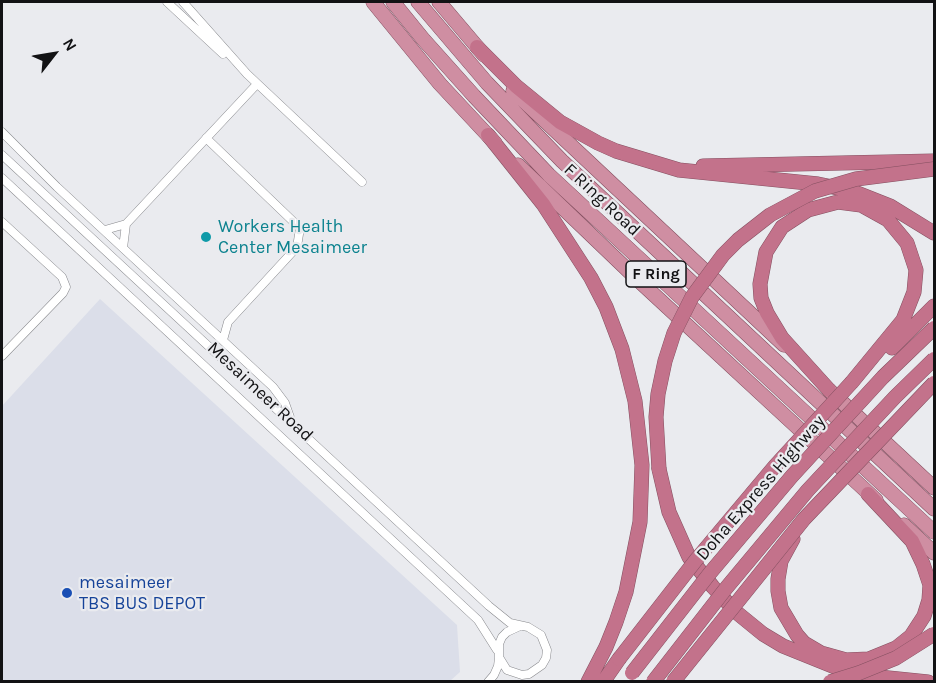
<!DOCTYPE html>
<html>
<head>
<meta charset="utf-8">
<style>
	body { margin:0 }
	#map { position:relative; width:936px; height:683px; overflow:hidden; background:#eaebef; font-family:Karla,sans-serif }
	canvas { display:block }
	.frame { position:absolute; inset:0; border:3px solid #121214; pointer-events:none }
	.north { position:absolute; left:24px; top:24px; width:60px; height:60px; -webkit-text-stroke:4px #eaebef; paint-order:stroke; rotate:59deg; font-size:16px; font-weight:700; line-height:24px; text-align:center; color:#121214 }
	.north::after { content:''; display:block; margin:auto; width:21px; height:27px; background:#121214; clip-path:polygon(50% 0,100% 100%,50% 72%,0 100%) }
</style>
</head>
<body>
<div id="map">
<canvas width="936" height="683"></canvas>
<div class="frame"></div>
<div class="north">N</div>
</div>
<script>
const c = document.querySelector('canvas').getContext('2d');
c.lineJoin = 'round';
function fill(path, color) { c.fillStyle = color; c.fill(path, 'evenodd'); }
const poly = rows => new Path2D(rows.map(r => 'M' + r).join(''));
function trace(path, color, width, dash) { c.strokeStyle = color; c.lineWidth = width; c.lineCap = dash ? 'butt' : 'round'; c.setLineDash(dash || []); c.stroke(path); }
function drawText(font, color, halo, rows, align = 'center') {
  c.font = font + ' Karla,sans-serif'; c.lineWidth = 4.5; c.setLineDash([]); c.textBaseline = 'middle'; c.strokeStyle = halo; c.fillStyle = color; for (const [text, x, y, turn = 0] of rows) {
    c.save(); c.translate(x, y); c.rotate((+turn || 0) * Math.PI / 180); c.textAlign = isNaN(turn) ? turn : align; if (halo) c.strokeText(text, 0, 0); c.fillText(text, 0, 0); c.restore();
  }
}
fill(poly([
	[100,299,457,625,460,672,450,681,2,681,2,406]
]), '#dbdee9');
const minor = poly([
	[167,2,223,54],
	[183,2,247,74,362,182],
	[2,132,57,187,273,387,285,403,291,420],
	[206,138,300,228,297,247,228,322,223,340],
	[2,155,489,606,510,623,528,627,541,635,547,650,546,658,542,665,529,674,522,675,507,670,499,657,499,644,502,637,507,632,520,626],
	[2,178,478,620,497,650],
	[2,222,62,277,66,287,63,293,2,356],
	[105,230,126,224,257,84],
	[123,248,126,224],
	[488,682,494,675,498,666,499,658]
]);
const trunk = poly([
	[373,2,440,84,495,143],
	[393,2,423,39,474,96,549,175,934,532],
	[418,2,487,83,562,161,934,509],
	[439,2,484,55],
	[513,91,784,345],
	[518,165,637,279,876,500],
	[829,390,934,488],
	[904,525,934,553]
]);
const motorway = poly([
	[477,47,516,86,560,122,598,143,616,151,679,170,818,184,852,191,890,206,934,233],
	[488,135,543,204,591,278,606,307,622,349,635,401,642,465,640,522,626,592,616,622,606,647,588,682],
	[703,166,934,161],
	[892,348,934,306],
	[829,390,782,338,767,313,761,298,760,284,766,252,782,227,808,210,838,202,861,205,888,220,907,243,916,270,914,292,903,320,852,382],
	[659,469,669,512,689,557,713,587,736,612,763,634,783,646,845,671,879,677,928,682],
	[793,539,781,561,778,579,778,591,781,608,797,635,804,643,821,653,846,660,869,659,896,648,911,636,924,616,929,600,930,585,923,564,912,541,868,494],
	[603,682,619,659]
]);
trace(minor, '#88898d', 9);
trace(trunk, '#855061', 15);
trace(motorway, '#855061', 15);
trace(minor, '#fff', 8);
trace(trunk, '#cf8ea2', 14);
trace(motorway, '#c3728b', 14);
const motorwayBridge = poly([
	[659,469,656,417,658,394,665,361,674,333,692,297,723,255,738,240,770,215,815,191,856,179,934,169],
	[619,659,696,560,775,466,852,382],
	[632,673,710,573,792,476,883,377,934,328],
	[653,682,727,587,808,490,895,397,934,359],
	[673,682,804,519,934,383],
	[830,682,859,673,896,658,934,634]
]);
trace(motorwayBridge, '#855061', 15, []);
trace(motorwayBridge, '#c3728b', 14);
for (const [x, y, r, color] of [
	[206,237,6,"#0f9aa8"],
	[67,593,6,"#1a4fb4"]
]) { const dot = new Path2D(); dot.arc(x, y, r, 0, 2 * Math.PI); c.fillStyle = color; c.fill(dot); trace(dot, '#eaebef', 2); }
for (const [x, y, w] of [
	[656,274,60]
]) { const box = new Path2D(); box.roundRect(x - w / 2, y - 13, w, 26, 4.5); c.fillStyle = '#eaebef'; c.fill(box); trace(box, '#121214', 1.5); }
drawText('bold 16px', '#121214', null, [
	["F Ring",656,274]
]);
drawText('18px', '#121214', '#eaebef', [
	["F Ring Road",602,200,43],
	["Mesaimeer Road",260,392,43],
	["Doha Express Highway",761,488,-49]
]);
drawText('18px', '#0d838f', '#eaebef', [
	["Workers Health",218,227],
	["Center Mesaimeer",218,248]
], 'left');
drawText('18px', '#164399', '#eaebef', [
	["mesaimeer",79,583],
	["TBS BUS DEPOT",79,604]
], 'left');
</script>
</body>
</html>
